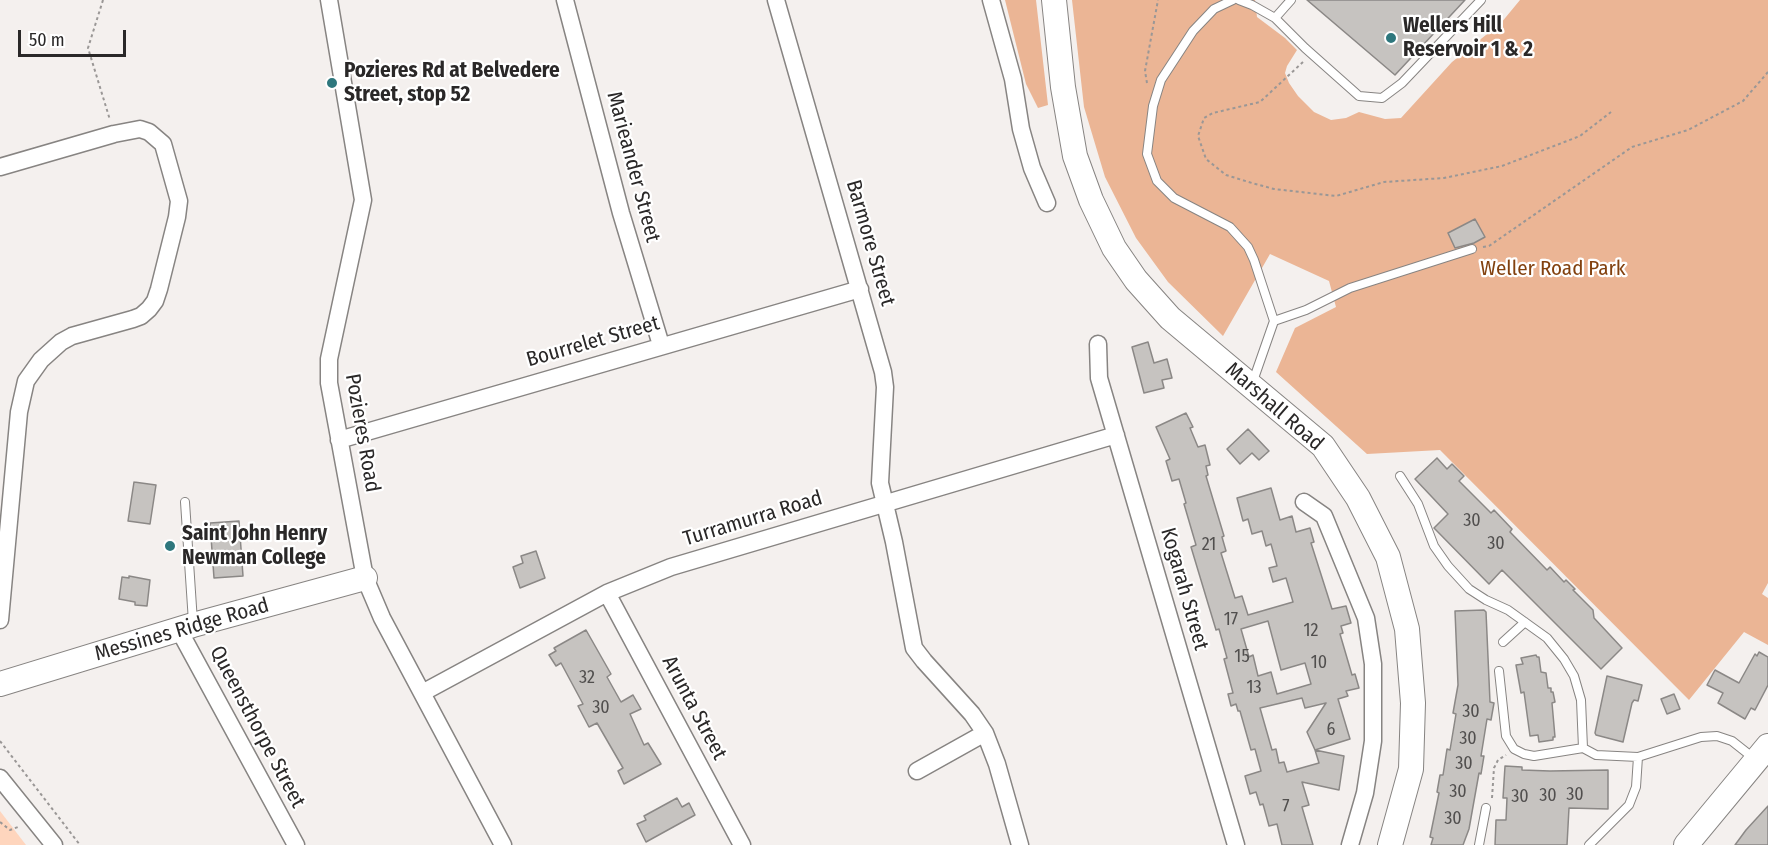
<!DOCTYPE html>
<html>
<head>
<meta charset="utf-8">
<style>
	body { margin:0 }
	#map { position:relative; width:1768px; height:845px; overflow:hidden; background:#f4f0ee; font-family:"Fira Sans Condensed",sans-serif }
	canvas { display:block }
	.scale { position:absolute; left:18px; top:30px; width:108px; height:27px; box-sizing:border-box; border:3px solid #2a2828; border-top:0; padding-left:8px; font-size:18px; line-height:21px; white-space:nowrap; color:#2a2828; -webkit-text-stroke:4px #fff; paint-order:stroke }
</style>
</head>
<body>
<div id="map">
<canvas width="1768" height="845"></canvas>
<div class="scale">50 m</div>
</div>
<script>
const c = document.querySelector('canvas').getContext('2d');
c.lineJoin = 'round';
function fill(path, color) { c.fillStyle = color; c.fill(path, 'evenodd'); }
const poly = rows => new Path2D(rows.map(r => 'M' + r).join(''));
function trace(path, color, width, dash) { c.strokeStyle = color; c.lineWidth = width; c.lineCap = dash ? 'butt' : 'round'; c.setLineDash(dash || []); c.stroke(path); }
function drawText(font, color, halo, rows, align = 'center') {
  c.font = font + ' "Fira Sans Condensed",sans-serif'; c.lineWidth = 4.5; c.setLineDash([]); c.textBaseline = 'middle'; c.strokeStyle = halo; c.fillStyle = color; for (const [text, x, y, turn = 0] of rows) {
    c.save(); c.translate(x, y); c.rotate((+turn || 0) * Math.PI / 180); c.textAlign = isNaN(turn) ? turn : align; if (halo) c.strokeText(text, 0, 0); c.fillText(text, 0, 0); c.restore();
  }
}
fill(poly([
	[0,811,26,845,0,845]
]), '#fed5bd');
fill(poly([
	[1005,0,1036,0,1048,105,1038,108,1026,84],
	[1072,0,1255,0,1257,17,1285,38,1297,50,1287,66,1285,73,1289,83,1298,96,1314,112,1331,120,1346,118,1359,112,1385,119,1401,118,1452,62,1501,23,1520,0,1768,0,1768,583,1762,594,1768,598,1768,645,1744,632,1689,700,1440,450,1367,454,1276,372,1295,328,1336,307,1329,281,1270,254,1223,336,1168,282,1136,238,1105,177,1084,107]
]), '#ebb595');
const building = poly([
	[1307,0,1465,0,1395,75,1307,0],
	[1475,219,1485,237,1474,243,1455,248,1448,233,1475,219],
	[1148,342,1154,363,1167,359,1172,378,1162,380,1164,388,1144,393,1132,347,1148,342],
	[1186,413,1193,427,1190,428,1198,447,1205,445,1210,465,1206,466,1208,475,1206,476,1224,536,1222,537,1226,551,1221,553,1235,598,1242,596,1248,615,1293,602,1286,578,1273,582,1269,568,1277,566,1271,544,1266,546,1262,531,1252,534,1248,519,1243,521,1237,498,1271,488,1280,520,1292,516,1296,532,1310,528,1314,542,1311,543,1332,609,1346,606,1351,623,1341,626,1343,633,1340,634,1352,675,1355,674,1359,688,1346,691,1348,696,1338,699,1350,739,1315,750,1307,732,1326,703,1305,708,1302,698,1260,708,1272,750,1276,749,1279,763,1284,762,1287,772,1319,763,1315,750,1344,756,1339,790,1302,782,1309,805,1302,807,1313,845,1282,845,1277,824,1269,826,1263,804,1260,805,1256,792,1250,794,1245,776,1261,771,1255,749,1251,750,1240,711,1238,711,1236,704,1231,706,1228,694,1233,693,1224,659,1227,658,1219,629,1216,630,1191,547,1196,545,1184,504,1186,503,1179,479,1172,481,1166,461,1170,459,1156,427,1186,413],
	[1268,621,1281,670,1305,663,1311,684,1277,694,1271,672,1258,676,1253,655,1249,657,1241,629,1268,621],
	[1248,429,1269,451,1259,460,1252,453,1240,464,1227,449,1248,429],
	[1437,458,1447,469,1452,464,1464,476,1459,481,1491,513,1494,510,1512,529,1510,532,1547,570,1550,567,1564,582,1566,580,1575,589,1573,590,1593,610,1594,618,1622,648,1601,669,1502,570,1489,584,1434,528,1448,514,1415,479,1437,458],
	[134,482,156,485,150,524,128,521,134,482],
	[239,521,243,576,214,578,210,523,239,521],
	[536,551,545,578,520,588,513,567,523,563,521,556,536,551],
	[129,576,150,580,147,606,135,605,135,602,119,599,122,577,129,578,129,576],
	[1484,610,1486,612,1490,702,1494,703,1491,720,1487,719,1481,756,1484,756,1481,774,1479,773,1469,829,1463,845,1431,845,1433,838,1430,837,1439,793,1437,792,1440,775,1443,775,1447,749,1450,750,1456,714,1453,713,1458,685,1455,611,1484,610],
	[586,630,611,674,607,677,621,702,633,695,641,709,630,714,644,745,648,743,661,764,624,784,618,771,623,768,597,723,589,727,578,706,583,704,561,663,556,666,549,655,556,651,554,648,586,630],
	[1759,652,1768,657,1768,685,1755,710,1751,708,1745,719,1718,703,1723,693,1707,685,1715,670,1739,683,1755,654,1757,656,1759,652],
	[1536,655,1537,657,1539,657,1541,672,1546,673,1548,688,1551,688,1551,692,1553,692,1555,702,1552,703,1555,737,1553,737,1553,740,1539,742,1538,735,1530,736,1524,692,1521,693,1516,665,1523,664,1521,658,1536,655],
	[1607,676,1642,685,1638,701,1634,700,1632,703,1623,742,1596,735,1595,733,1607,676],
	[1674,694,1680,709,1667,714,1661,699,1674,694],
	[1505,766,1522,767,1522,770,1550,771,1608,770,1608,809,1569,808,1567,845,1495,845,1496,820,1506,820,1507,798,1503,798,1505,766],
	[677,798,682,807,689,803,695,815,646,842,637,824,646,820,644,816,677,798],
	[1768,806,1768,845,1735,845,1746,830,1768,806]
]);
fill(building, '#c6c3c0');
trace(building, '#8b8886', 1.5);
const lane = poly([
	[1233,0,1214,9,1193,31,1161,80,1153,106,1147,154,1157,181,1174,198,1230,227,1248,247,1254,260,1274,321,1252,384],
	[1239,0,1252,5,1275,18,1305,48,1359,96,1382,98,1402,83,1481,0],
	[1275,18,1291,0],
	[1274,321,1306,310,1350,288,1472,249],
	[1400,476,1418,504,1434,546,1448,566,1469,589,1486,600,1508,610,1547,638,1564,659,1574,676,1581,700,1583,748],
	[185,502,193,622],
	[1503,642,1525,622],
	[1499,671,1506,736,1514,749,1524,754,1534,756,1583,748,1596,755,1638,757,1701,737,1717,736,1732,741,1756,760],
	[1479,845,1486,808],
	[1589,845,1629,805,1636,787,1638,757]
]);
const street = poly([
	[329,0,363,200,329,359,329,383,365,578,382,618,503,845],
	[565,0,621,213,661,345],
	[776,0,883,372,885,387,880,483,894,542,914,648,924,661,972,714,985,733,997,764,1020,845],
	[991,0,1013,79,1021,129,1032,168,1047,203],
	[0,167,114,134,140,129,149,132,163,144,179,201,177,217,159,289,155,301,149,309,141,316,133,319,72,336,61,342,41,360,26,381,19,412,0,620],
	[1098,344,1099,378,1236,845],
	[339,440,860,289],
	[1304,502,1324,516,1366,618,1373,664,1373,741,1365,793,1350,845],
	[607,593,742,845],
	[179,630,296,845],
	[422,693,607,593,671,567,1116,435],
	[917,771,985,733],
	[0,778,54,845]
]);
const secondary = poly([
	[1054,0,1063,87,1075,156,1091,200,1114,248,1136,280,1170,318,1323,446,1358,498,1388,557,1407,629,1413,703,1411,769,1390,845],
	[0,684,193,625,365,578],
	[1686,845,1768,746]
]);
trace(lane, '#878482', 10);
trace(street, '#878482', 19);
trace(secondary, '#878482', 26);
trace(poly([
	[103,0,88,48,110,120],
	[1303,62,1260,102,1213,113,1204,118,1198,136,1206,159,1226,175,1252,183,1274,189,1336,196,1384,182,1444,178,1502,166,1580,136,1611,112],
	[1147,83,1145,71,1158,0],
	[1483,247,1489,246,1632,147,1688,130,1743,101,1768,72],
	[0,741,80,845],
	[1492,798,1494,768,1498,760,1506,755],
	[0,822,10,830,18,827]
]), '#9a9796', 2, [3, 3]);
trace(lane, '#fff', 8);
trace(street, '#fff', 16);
trace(secondary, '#fff', 24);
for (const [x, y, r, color] of [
	[1391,38,6,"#2e777d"],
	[332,83,6,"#2e777d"],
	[170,546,6,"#2e777d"]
]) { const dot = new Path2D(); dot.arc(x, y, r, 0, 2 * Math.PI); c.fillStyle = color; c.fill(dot); trace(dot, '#fff', 2); }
drawText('18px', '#514f4e', null, [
	["30",1472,521],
	["30",1496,544],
	["21",1209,545],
	["17",1231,620],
	["12",1311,631],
	["15",1242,657],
	["10",1319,663],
	["32",587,678],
	["13",1254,688],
	["30",601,708],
	["30",1471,712],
	["6",1331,730],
	["30",1468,739],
	["30",1464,764],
	["30",1458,792],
	["30",1575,795],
	["30",1548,796],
	["30",1520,797],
	["7",1286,807],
	["30",1453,819]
]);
drawText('bold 21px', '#2a2828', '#fff', [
	["Wellers Hill",1403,26],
	["Reservoir 1 & 2",1403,50],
	["Pozieres Rd at Belvedere",344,71],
	["Street, stop 52",344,95],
	["Saint John Henry",182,534],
	["Newman College",182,558]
], 'left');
drawText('21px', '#2a2828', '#fff', [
	["Marieander Street",633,167,75],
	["Barmore Street",870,243,74],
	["Bourrelet Street",593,342,-16],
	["Marshall Road",1274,407,41],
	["Pozieres Road",362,433,80],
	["Turramurra Road",753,519,-17],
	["Kogarah Street",1184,589,74],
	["Messines Ridge Road",182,630,-16],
	["Arunta Street",694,708,62],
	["Queensthorpe Street",257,727,62]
]);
drawText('21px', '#82410f', '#fff', [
	["Weller Road Park",1553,269]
]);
</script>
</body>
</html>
